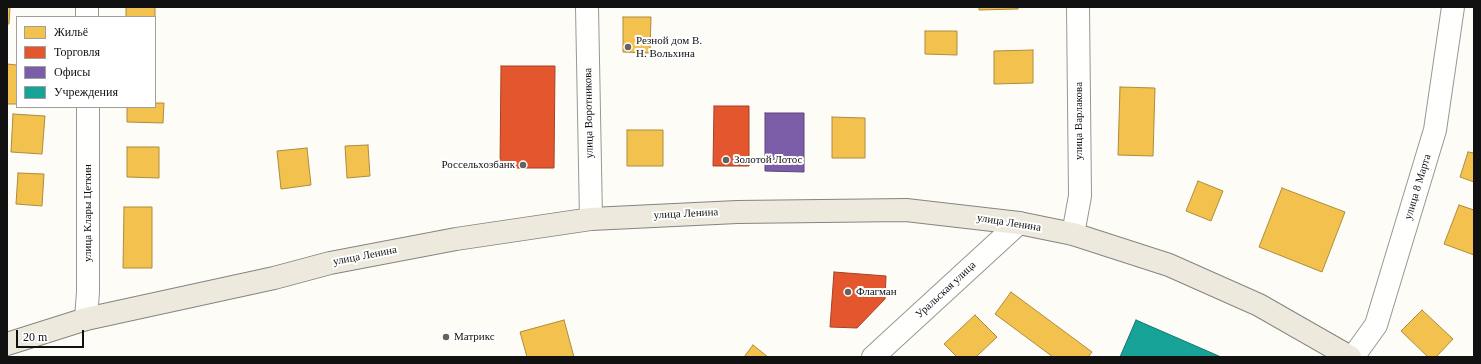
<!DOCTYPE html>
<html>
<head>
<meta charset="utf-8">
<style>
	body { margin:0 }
	#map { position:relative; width:1481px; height:364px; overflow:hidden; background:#fdfcf7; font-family:"Times New Roman",serif }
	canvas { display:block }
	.frame { position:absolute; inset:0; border:8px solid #111; pointer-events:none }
	.legend { position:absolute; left:16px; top:16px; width:140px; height:92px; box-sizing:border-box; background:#fff; border:1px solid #a0a0a0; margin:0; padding:5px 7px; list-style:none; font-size:12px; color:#111 }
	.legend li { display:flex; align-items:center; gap:8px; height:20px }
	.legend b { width:20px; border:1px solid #a0a0a0 }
	.scale { position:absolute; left:16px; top:330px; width:68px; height:18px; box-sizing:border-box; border:2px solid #111; border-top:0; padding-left:5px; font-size:12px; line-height:14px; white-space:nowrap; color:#111; -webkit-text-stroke:3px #fff; paint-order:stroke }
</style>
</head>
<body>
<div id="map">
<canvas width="1481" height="364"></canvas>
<div class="frame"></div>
<ul class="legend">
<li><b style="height:11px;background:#f2c14e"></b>Жильё</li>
<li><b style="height:11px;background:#e4572e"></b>Торговля</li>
<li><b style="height:11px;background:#7b5ea7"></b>Офисы</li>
<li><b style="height:11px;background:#17a398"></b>Учреждения</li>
</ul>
<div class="scale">20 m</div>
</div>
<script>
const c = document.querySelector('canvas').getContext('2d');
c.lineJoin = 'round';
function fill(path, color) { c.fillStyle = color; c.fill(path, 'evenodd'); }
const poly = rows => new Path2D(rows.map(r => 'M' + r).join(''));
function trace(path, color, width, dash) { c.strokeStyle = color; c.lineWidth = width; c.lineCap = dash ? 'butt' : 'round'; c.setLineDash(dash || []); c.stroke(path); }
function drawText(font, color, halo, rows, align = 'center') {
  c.font = font + ' "Times New Roman",serif'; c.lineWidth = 4; c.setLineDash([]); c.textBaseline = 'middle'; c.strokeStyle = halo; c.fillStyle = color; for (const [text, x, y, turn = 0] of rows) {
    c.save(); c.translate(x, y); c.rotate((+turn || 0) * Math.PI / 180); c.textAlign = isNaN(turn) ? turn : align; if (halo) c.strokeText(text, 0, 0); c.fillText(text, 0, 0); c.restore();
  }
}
const homes = poly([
	[7,7,10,7,9,24,7,24,7,7],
	[126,7,155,7,155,17,126,17,126,7],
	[979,7,1018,7,1018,9,979,10,979,7],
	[623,17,651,17,650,53,623,52,623,17],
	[925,31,957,31,957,55,925,54,925,31],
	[1033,50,1033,83,994,84,994,51,1033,50],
	[7,64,17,65,17,104,7,104,7,64],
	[1120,87,1155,88,1153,156,1118,155,1120,87],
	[155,103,164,103,163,123,127,122,127,107,155,107,155,103],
	[13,114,45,116,42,154,11,152,13,114],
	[832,117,865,118,865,158,832,158,832,117],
	[627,130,663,130,663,166,627,166,627,130],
	[368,145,370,176,347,178,345,146,368,145],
	[127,147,159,147,159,178,127,177,127,147],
	[307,148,311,185,281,189,277,151,307,148],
	[1468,152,1474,153,1474,182,1460,177,1468,152],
	[18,173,44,174,42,206,16,204,18,173],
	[1198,181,1223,191,1211,221,1186,211,1198,181],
	[1282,188,1345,212,1322,272,1259,247,1282,188],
	[1459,205,1474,210,1474,255,1444,244,1459,205],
	[124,207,152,207,152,268,123,268,124,207],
	[1011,292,1092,352,1088,357,1053,357,995,314,1011,292],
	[1422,310,1453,339,1436,357,1428,357,1401,331,1422,310],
	[975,315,997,337,976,357,957,357,944,344,975,315],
	[564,320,574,357,527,357,520,332,564,320],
	[753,345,768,357,744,357,753,345]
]);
fill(homes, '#f2c14e');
trace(homes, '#ae8c3c', 1);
const shops = poly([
	[501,66,555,66,554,168,500,168,501,66],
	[714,106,749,106,749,166,713,166,714,106],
	[834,272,886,276,885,299,857,328,830,327,834,272]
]);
fill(shops, '#e4572e');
trace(shops, '#a54225', 1);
const offices = poly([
	[765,113,804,113,804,172,765,171,765,113]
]);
fill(offices, '#7b5ea7');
trace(offices, '#5b477a', 1);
const public = poly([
	[1136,320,1221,357,1120,357,1136,320]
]);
fill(public, '#17a398');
trace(public, '#157770', 1);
const minor = poly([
	[87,7,87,17],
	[587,7,591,219],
	[1073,234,1080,196,1078,7],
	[86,319,88,292,88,107],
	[873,357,1019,223],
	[1353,357,1376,325,1435,130,1453,7]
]);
const major = poly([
	[7,344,86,319,274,278,330,263,456,239,591,219,737,212,906,210,1019,223,1073,234,1169,265,1259,305,1350,357]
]);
trace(minor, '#979795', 24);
trace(major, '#858482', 24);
trace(minor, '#fffffe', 22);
trace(major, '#ede9dc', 22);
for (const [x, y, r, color] of [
	[628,47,4,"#646362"],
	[726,160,4,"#646362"],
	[523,165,4,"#646362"],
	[848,292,4,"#646362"],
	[446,337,4,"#646362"]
]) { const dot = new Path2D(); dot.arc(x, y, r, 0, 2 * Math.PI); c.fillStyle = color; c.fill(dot); trace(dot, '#fff', 1.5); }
drawText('11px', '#111', '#fff', [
	["Резной дом В.",636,41],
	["Н. Вольхина",636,54],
	["Золотой Лотос",734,160],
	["Россельхозбанк",515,165,"right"],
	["Флагман",856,292],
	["Матрикс",454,337]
], 'left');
drawText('11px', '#111', '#fff', [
	["улица Воротникова",589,113,-91],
	["улица Варлакова",1079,121,-90],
	["улица 8 Марта",1418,187,-73],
	["улица Клары Цеткин",88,213,-90],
	["улица Ленина",686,214,-3],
	["улица Ленина",1009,223,9],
	["улица Ленина",365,256,-11],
	["Уральская улица",946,290,-43]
]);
</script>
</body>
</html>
